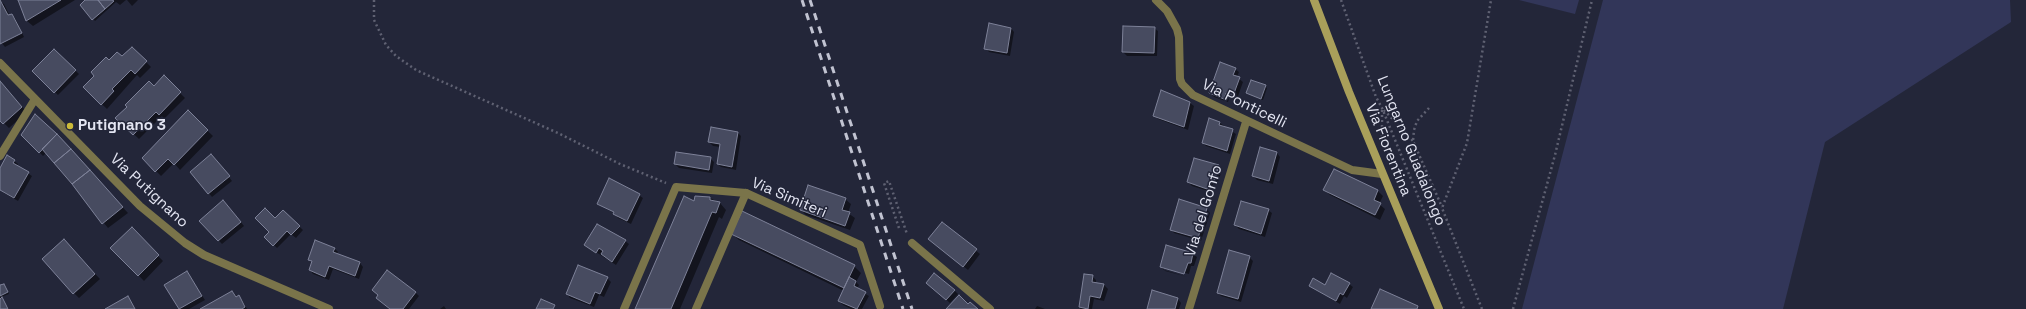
<!DOCTYPE html>
<html>
<head>
<meta charset="utf-8">
<style>
	body { margin:0 }
	canvas { display:block; background:#232639 }
</style>
</head>
<body>
<canvas width="2026" height="309"></canvas>
<script>
const c = document.querySelector('canvas').getContext('2d');
c.lineJoin = 'round';
function fill(path, color) { c.fillStyle = color; c.fill(path, 'evenodd'); }
const poly = rows => new Path2D(rows.map(r => 'M' + r).join(''));
function trace(path, color, width, dash) { c.strokeStyle = color; c.lineWidth = width; c.lineCap = dash ? 'butt' : 'round'; c.setLineDash(dash || []); c.stroke(path); }
function drawText(font, color, halo, rows, align = 'center') {
  c.font = font + ' "Space Grotesk",sans-serif'; c.lineWidth = 3; c.setLineDash([]); c.textBaseline = 'middle'; c.strokeStyle = halo; c.fillStyle = color; for (const [text, x, y, turn = 0] of rows) {
    c.save(); c.translate(x, y); c.rotate((+turn || 0) * Math.PI / 180); c.textAlign = isNaN(turn) ? turn : align; if (halo) c.strokeText(text, 0, 0); c.fillText(text, 0, 0); c.restore();
  }
}
fill(poly([
	[1519,0,1579,0,1575,14],
	[1603,0,2010,0,2011,22,1825,142,1783,309,1522,309]
]), '#323659');
fill(poly([
	[19,0,75,0,33,26,27,21],
	[87,0,126,0,120,5,116,2,95,21,81,5],
	[127,0,138,0,132,6],
	[0,1,4,4,10,16,11,15,15,18,24,37,5,47,0,41],
	[1011,28,1014,32,1010,56,989,52,986,48],
	[1154,28,1158,31,1157,56,1127,56,1123,52],
	[132,48,151,67,140,78,137,75,107,109,84,87,109,62,122,58],
	[54,50,79,74,58,95,33,71],
	[1235,69,1239,72,1237,77,1243,82,1237,99,1230,96,1228,102,1214,97,1210,93],
	[164,77,185,98,164,119,162,116,139,139,117,118],
	[0,82,27,112,9,128,0,119],
	[1265,86,1267,88,1263,100,1247,93],
	[1162,91,1190,103,1194,106,1188,130,1158,119,1155,115],
	[188,112,213,136,180,170,174,163,161,176,143,158],
	[1220,123,1236,134,1230,154,1206,146,1203,143],
	[738,133,741,136,736,170,721,167,718,164,720,147,713,146,709,142],
	[22,135,93,175,128,213,108,228,46,153,43,156],
	[1261,148,1277,153,1280,157,1273,184,1257,180,1253,176],
	[710,158,714,162,712,173,679,168,675,164],
	[215,159,232,181,212,197,191,172],
	[14,161,18,164,17,166,32,176,18,201,4,193,0,186,0,170],
	[1218,166,1222,170,1217,185,1213,184,1211,192,1192,186,1188,182],
	[1334,170,1378,191,1383,196,1379,204,1385,209,1380,220,1330,195,1325,190],
	[609,179,627,187,643,198,631,224,618,218,615,213,598,204],
	[710,198,720,203,726,210,722,219,719,217,680,309,636,309,695,202],
	[845,199,851,204,848,213,855,218,850,230,806,215,801,210],
	[227,205,244,226,222,244,200,221],
	[1206,209,1210,213,1201,241,1174,233,1171,229],
	[1268,210,1272,213,1265,237,1239,229,1235,225],
	[283,211,303,230,296,238,291,234,277,248,266,237,270,232,275,220],
	[742,213,854,266,861,273,856,282,859,285,857,289,869,296,862,309,851,309,843,305,839,301,844,291,739,240,732,234],
	[942,223,980,254,968,270,933,242],
	[132,229,163,261,144,281,112,248],
	[625,241,629,244,616,265,585,245],
	[69,246,100,279,79,298,74,293],
	[334,248,338,252,337,254,360,263,363,267,359,279,333,269,329,280,313,274,310,270,313,263,309,259],
	[1193,254,1197,257,1194,266,1191,266,1189,274,1164,268,1164,270,1188,277,1165,271,1161,267],
	[1249,257,1253,261,1241,302,1221,296,1218,293],
	[187,273,205,300,189,309,180,309,166,285],
	[1085,275,1092,276,1096,280,1096,284,1104,285,1108,289,1104,301,1094,299,1092,309,1080,309],
	[607,278,611,282,604,297,599,295,594,307,570,298,567,294],
	[1349,284,1353,287,1347,298,1344,296,1340,304,1310,286],
	[0,286,5,286,9,294,1,297,9,309,0,309],
	[931,286,954,290,958,294,950,303],
	[1153,291,1178,299,1181,303,1179,309,1148,309],
	[232,292,242,300,247,309,202,309],
	[415,292,419,296,409,309,390,309,377,298],
	[444,306,446,309,440,309],
	[1037,306,1045,309,1035,309]
]), '#0007');
const building = poly([
	[0,0,8,15,12,14,22,33,0,44,0,0],
	[18,0,61,0,26,21,18,0],
	[85,0,98,0,105,9,92,20,80,5,85,0],
	[98,0,112,0,114,1,105,9,98,0],
	[989,23,1011,28,1007,53,984,49,989,23],
	[1123,26,1155,27,1154,53,1122,52,1123,26],
	[132,47,147,61,135,74,131,70,112,89,114,91,101,105,83,87,94,76,91,72,106,57,109,60,117,52,122,56,132,47],
	[54,49,76,70,54,93,32,71,54,49],
	[1220,62,1236,68,1233,75,1240,77,1233,96,1226,93,1224,99,1209,93,1220,62],
	[164,75,181,92,159,115,156,112,133,135,115,118,127,107,125,105,149,81,154,86,164,75],
	[1251,80,1266,85,1261,99,1246,93,1251,80],
	[0,81,22,107,3,124,0,121,0,81],
	[1161,90,1190,102,1184,127,1153,116,1161,90],
	[188,110,208,130,174,165,168,159,155,172,142,158,188,110],
	[35,114,57,134,39,153,21,135,35,114],
	[1209,118,1220,122,1219,125,1233,129,1227,151,1202,143,1209,118],
	[711,127,738,132,732,167,717,164,720,144,708,142,711,127],
	[57,134,71,149,54,163,42,149,57,134],
	[1260,147,1277,152,1269,181,1252,176,1260,147],
	[71,149,90,170,72,184,54,163,71,149],
	[676,152,711,157,709,170,674,164,676,152],
	[211,154,230,176,208,194,190,172,211,154],
	[7,155,15,160,13,163,29,172,14,198,0,190,0,168,7,155],
	[1194,158,1219,165,1214,182,1210,181,1207,189,1187,182,1194,158],
	[1334,169,1378,190,1374,200,1381,203,1375,215,1323,190,1334,169],
	[90,170,123,207,102,224,72,184,90,170],
	[609,178,640,194,627,221,613,214,614,212,597,204,609,178],
	[808,185,846,198,842,210,850,212,845,226,800,210,808,185],
	[684,196,694,201,695,196,710,197,710,200,720,202,716,213,712,212,671,309,635,309,684,196],
	[1179,199,1207,208,1198,238,1170,230,1179,199],
	[223,200,241,222,218,241,199,221,223,200],
	[1241,201,1269,209,1261,234,1234,225,1241,201],
	[265,208,275,218,283,210,300,226,291,235,287,231,273,246,264,237,269,232,255,218,265,208],
	[742,211,855,265,844,288,731,234,742,211],
	[942,222,977,249,963,267,928,239,942,222],
	[597,224,626,240,612,262,601,254,603,251,599,248,596,253,584,245,597,224],
	[132,227,159,255,138,276,110,248,132,227],
	[64,239,95,274,73,294,42,259,64,239],
	[315,240,335,248,333,252,360,262,355,276,329,266,325,277,309,270,312,261,308,260,315,240],
	[1166,245,1193,253,1191,263,1188,263,1184,274,1160,267,1166,245],
	[1229,250,1250,256,1238,299,1217,293,1229,250],
	[578,265,608,277,600,294,595,292,590,304,566,294,578,265],
	[387,270,416,292,403,309,390,309,376,298,378,295,372,290,387,270],
	[187,271,202,296,179,309,164,285,187,271],
	[934,273,955,290,946,300,926,283,934,273],
	[1331,273,1350,283,1343,295,1340,293,1336,301,1309,286,1313,278,1325,285,1331,273],
	[1084,274,1093,275,1092,282,1104,284,1100,298,1090,296,1088,309,1079,307,1084,274],
	[849,277,856,281,854,286,866,292,857,309,838,301,849,277],
	[4,284,8,292,0,296,0,285,4,284],
	[1380,289,1418,306,1417,309,1371,309,1380,289],
	[1152,290,1178,298,1175,309,1147,309,1152,290],
	[232,291,236,297,239,295,245,307,242,309,200,309,232,291],
	[959,295,968,304,970,302,978,309,946,309,959,295],
	[128,296,135,309,105,309,128,296],
	[2,297,8,309,0,309,0,299,2,297],
	[541,299,555,305,553,309,536,309,541,299]
]);
fill(building, '#474b60');
trace(building, '#7d8198', 1);
trace(poly([
	[374,0,374,20,386,45,396,56,416,70,558,133,620,164,666,183],
	[1341,0,1376,97,1382,108,1464,309],
	[1429,108,1417,121,1414,130,1413,141,1442,207],
	[1382,110,1382,141],
	[1384,110,1413,141],
	[899,228,884,183,889,181,907,234],
	[1482,309,1442,208,1467,143,1491,0],
	[1513,309,1555,155,1592,0]
]), '#5f6172', 2.5, [2, 3]);
trace(poly([
	[696,309,746,193]
]), '#7a744a', 8);
trace(poly([
	[1156,0,1167,11,1177,29,1179,37,1180,79,1182,84,1193,95,1352,170,1382,174],
	[0,63,140,206,185,243,204,255,329,309],
	[0,156,35,99],
	[912,243,990,309],
	[624,309,676,187,746,193,860,245,880,306],
	[1189,309,1246,122]
]), '#7a744a', 8);
trace(poly([
	[1314,0,1349,92,1439,309]
]), '#a99f5a', 8);
trace(poly([
	[802,0,903,309],
	[810,0,912,309]
]), '#c1c3d1', 3, [7, 7]);
for (const [x, y, r, color] of [
	[70,126,4,"#cbba39"]
]) { const dot = new Path2D(); dot.arc(x, y, r, 0, 2 * Math.PI); c.fillStyle = color; c.fill(dot); trace(dot, '#232639', 1.5); }
drawText('15px', '#e3e5f2', '#232639', [
	["Via Ponticelli",1244,104,26],
	["Via Fiorentina",1388,150,68],
	["Lungarno Guadalongo",1411,151,68],
	["Via Putignano",149,191,43],
	["Via Simiteri",789,198,23],
	["Via del Gonfo",1204,211,-73]
]);
drawText('bold 15px', '#e3e5f2', '#232639', [
	["Putignano 3",78,126]
], 'left');
</script>
</body>
</html>
